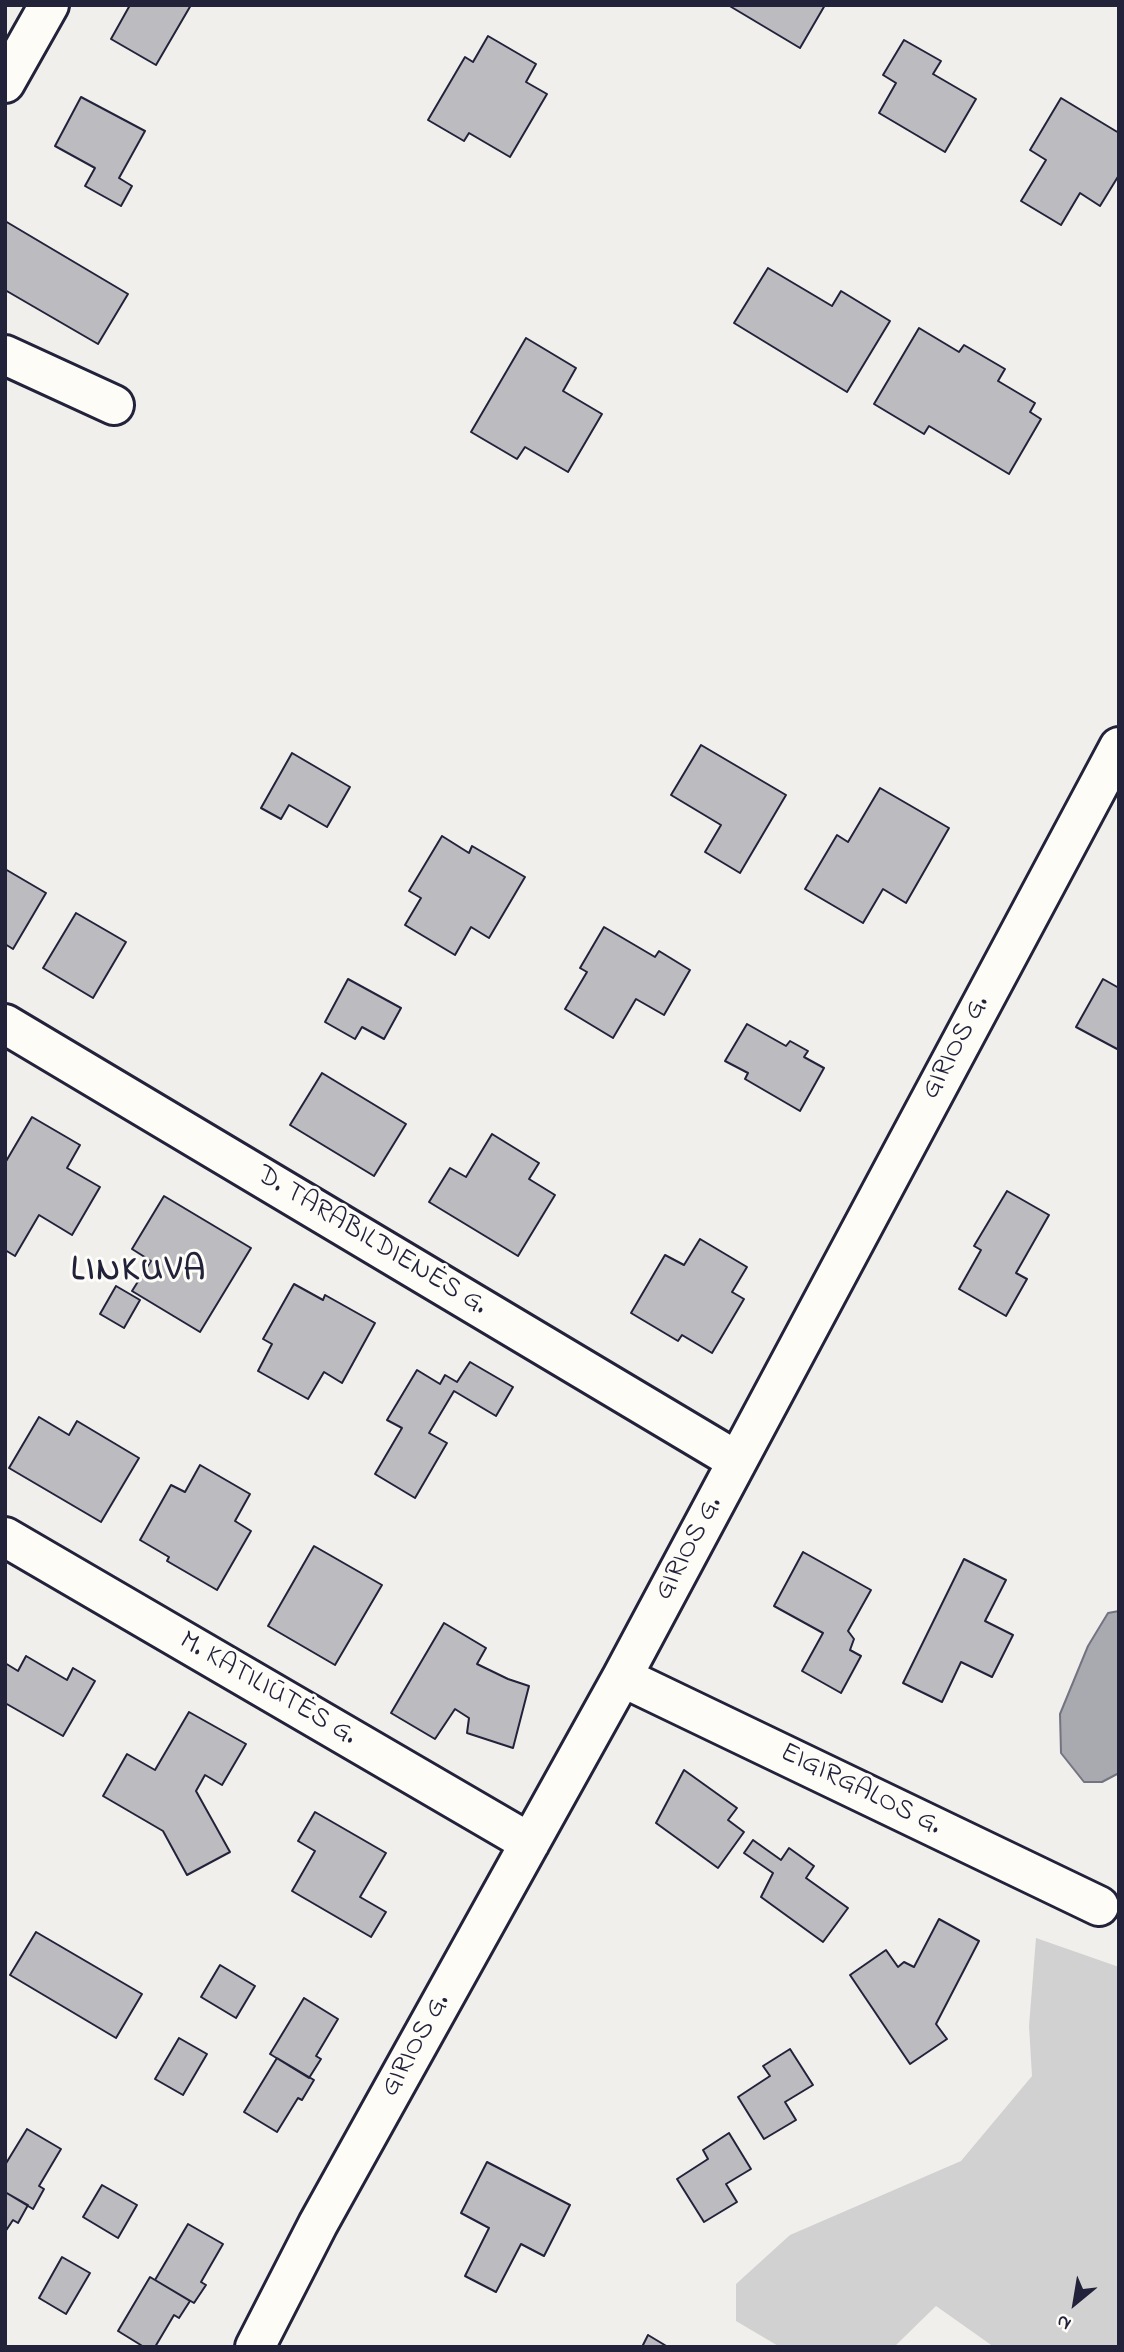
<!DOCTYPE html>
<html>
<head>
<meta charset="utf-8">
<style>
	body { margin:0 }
	#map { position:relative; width:1124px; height:2352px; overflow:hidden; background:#f0efec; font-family:"Indie Flower",sans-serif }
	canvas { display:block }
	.frame { position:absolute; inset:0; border:7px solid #22223b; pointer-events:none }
	.north { position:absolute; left:1040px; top:2268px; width:70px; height:70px; -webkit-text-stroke:5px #fdfcf7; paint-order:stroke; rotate:210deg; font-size:19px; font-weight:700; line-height:28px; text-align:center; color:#22223b }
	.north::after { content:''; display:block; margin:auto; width:24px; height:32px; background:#22223b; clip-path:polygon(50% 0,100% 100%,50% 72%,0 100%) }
</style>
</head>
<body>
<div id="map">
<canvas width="1124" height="2352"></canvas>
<div class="frame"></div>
<div class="north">N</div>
</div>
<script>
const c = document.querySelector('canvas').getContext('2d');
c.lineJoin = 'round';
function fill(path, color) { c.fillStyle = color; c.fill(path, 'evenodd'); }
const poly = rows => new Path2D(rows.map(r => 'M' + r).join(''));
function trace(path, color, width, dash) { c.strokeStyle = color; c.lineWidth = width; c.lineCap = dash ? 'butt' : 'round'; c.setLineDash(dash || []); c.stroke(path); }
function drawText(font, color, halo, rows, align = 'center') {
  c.font = font + ' "Indie Flower",sans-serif'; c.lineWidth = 6; c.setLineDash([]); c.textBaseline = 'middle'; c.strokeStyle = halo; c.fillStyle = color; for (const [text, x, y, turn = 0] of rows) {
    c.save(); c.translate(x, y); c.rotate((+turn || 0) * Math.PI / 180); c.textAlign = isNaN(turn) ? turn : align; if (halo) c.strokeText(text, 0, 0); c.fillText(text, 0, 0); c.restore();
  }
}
fill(poly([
	[1036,1938,1119,1967,1119,2347,994,2347,936,2306,894,2347,780,2347,736,2321,736,2284,790,2235,961,2161,1032,2076,1029,2026]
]), '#d2d1d1');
const water = poly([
	[1119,1611,1119,1773,1102,1782,1084,1782,1061,1753,1060,1714,1088,1646,1108,1613,1119,1611]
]);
fill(water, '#a9a9b0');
trace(water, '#737381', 2);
const building = poly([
	[130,5,191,5,156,65,111,39,130,5],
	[728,5,825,5,800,48,728,5],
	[488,36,536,64,526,82,547,94,510,157,469,133,464,141,428,120,465,57,473,62,488,36],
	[904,40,941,61,933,74,976,99,945,152,879,113,896,83,883,75,904,40],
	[81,97,145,131,119,178,132,186,121,206,85,186,95,168,55,146,81,97],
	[1061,98,1119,133,1119,175,1100,206,1080,193,1061,225,1021,201,1046,160,1030,150,1061,98],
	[5,221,128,294,98,344,5,290,5,221],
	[768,268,832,306,841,291,890,321,847,392,734,323,768,268],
	[919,328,959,352,964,345,1005,369,998,381,1035,403,1030,412,1041,419,1009,474,929,426,924,434,874,404,919,328],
	[526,338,576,368,563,391,602,414,568,472,525,447,517,459,471,432,526,338],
	[701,745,786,795,740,873,705,852,721,825,671,795,701,745],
	[292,753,350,787,327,827,289,805,281,819,261,808,292,753],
	[880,788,949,828,906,903,883,889,863,923,805,889,837,835,848,842,880,788],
	[442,836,469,853,472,846,525,877,489,938,471,927,455,955,405,925,421,898,409,891,442,836],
	[5,869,46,893,13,949,5,944,5,869],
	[76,913,126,942,93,998,43,968,76,913],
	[604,927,655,957,659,951,690,970,664,1015,636,999,613,1038,565,1009,587,972,580,968,604,927],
	[348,979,401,1008,384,1039,362,1027,355,1039,325,1022,348,979],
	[1103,979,1119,988,1119,1050,1076,1027,1103,979],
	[747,1024,786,1046,790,1041,808,1051,804,1057,824,1068,800,1111,745,1079,748,1073,725,1061,747,1024],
	[322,1073,406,1124,374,1176,290,1125,322,1073],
	[32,1117,80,1145,67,1168,100,1187,72,1235,39,1215,15,1256,5,1250,5,1163,32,1117],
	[492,1134,539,1163,529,1179,555,1195,518,1256,429,1202,450,1168,466,1177,492,1134],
	[1007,1191,1049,1215,1016,1273,1027,1279,1006,1316,959,1289,981,1250,974,1246,1007,1191],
	[164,1196,251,1248,200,1332,132,1291,151,1261,132,1249,164,1196],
	[700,1239,747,1267,732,1292,744,1299,712,1353,682,1335,678,1341,631,1313,665,1255,684,1265,700,1239],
	[294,1284,323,1300,325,1295,375,1323,342,1383,324,1372,308,1399,258,1371,272,1344,263,1339,294,1284],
	[116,1286,140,1300,124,1328,100,1314,116,1286],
	[470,1362,513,1387,496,1416,454,1391,429,1433,447,1443,415,1498,375,1474,402,1428,387,1420,417,1370,440,1384,445,1375,457,1382,470,1362],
	[39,1417,69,1435,77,1421,139,1458,101,1522,9,1468,39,1417],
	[200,1465,250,1494,235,1521,251,1531,217,1590,167,1561,169,1557,140,1540,171,1485,185,1492,200,1465],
	[314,1546,382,1585,335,1665,268,1626,314,1546],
	[803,1552,871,1590,848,1631,854,1639,850,1650,861,1656,841,1693,802,1671,823,1633,774,1606,803,1552],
	[964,1559,1006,1580,985,1621,1013,1635,992,1677,961,1662,942,1702,903,1683,964,1559],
	[444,1623,486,1648,477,1664,508,1679,529,1686,513,1748,467,1733,469,1718,455,1709,435,1739,391,1713,444,1623],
	[26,1656,67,1680,73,1668,95,1681,63,1736,5,1703,5,1663,18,1671,26,1656],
	[189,1712,246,1744,222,1785,205,1775,196,1791,230,1852,187,1875,163,1831,103,1796,127,1754,155,1770,189,1712],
	[684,1770,737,1808,728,1820,744,1832,718,1868,656,1823,684,1770],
	[315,1812,386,1853,360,1897,386,1912,371,1937,292,1891,315,1851,298,1841,315,1812],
	[753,1840,781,1860,789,1848,814,1866,806,1878,848,1908,823,1942,761,1897,773,1873,744,1853,753,1840],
	[939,1919,979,1941,936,2024,947,2039,910,2064,850,1975,886,1950,898,1967,904,1962,914,1967,939,1919],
	[36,1932,142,1994,116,2038,10,1975,36,1932],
	[220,1965,255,1986,236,2018,201,1997,220,1965],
	[304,1998,338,2019,316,2056,321,2059,309,2078,270,2054,304,1998],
	[179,2038,207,2054,183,2095,155,2079,179,2038],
	[790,2049,813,2085,785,2102,796,2120,764,2139,738,2097,770,2076,763,2066,790,2049],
	[277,2058,314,2080,302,2100,298,2098,277,2132,244,2112,277,2058],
	[27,2129,61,2149,39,2186,44,2189,33,2209,5,2192,5,2165,27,2129],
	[729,2133,751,2169,726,2184,737,2202,704,2222,677,2179,708,2159,703,2150,729,2133],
	[487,2162,570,2205,544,2256,521,2244,496,2292,465,2276,489,2228,461,2213,487,2162],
	[102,2185,137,2205,118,2238,83,2217,102,2185],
	[5,2192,28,2205,18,2223,13,2220,5,2232,5,2192],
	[188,2224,223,2244,201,2282,206,2285,194,2303,155,2280,188,2224],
	[62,2257,90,2273,66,2314,39,2298,62,2257],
	[150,2277,190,2301,179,2318,174,2315,155,2347,144,2347,118,2331,150,2277],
	[648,2335,668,2347,642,2347,648,2335]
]);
fill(building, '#bcbcc0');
trace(building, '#22223b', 2);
const minor = poly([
	[5,83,49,5],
	[5,355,114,405],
	[5,1024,737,1461],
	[5,1537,530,1843],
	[622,1677,1099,1906],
	[255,2347,318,2224,622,1677,1119,747]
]);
trace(minor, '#22223b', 44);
trace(minor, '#fdfcf7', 38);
drawText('28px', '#22223b', '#fdfcf7', [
	["GIRIOS G.",957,1048,-62],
	["D. TARABILDIENĖS G.",371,1242,31],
	["GIRIOS G.",690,1549,-62],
	["M. KATILIŪTĖS G.",267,1690,30],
	["EIGIRGALOS G.",860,1791,26],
	["GIRIOS G.",417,2046,-61]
]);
c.letterSpacing = '2px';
drawText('bold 35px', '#22223b', '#fdfcf7', [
	["LINKUVA",139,1273]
]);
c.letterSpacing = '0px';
</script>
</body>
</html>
